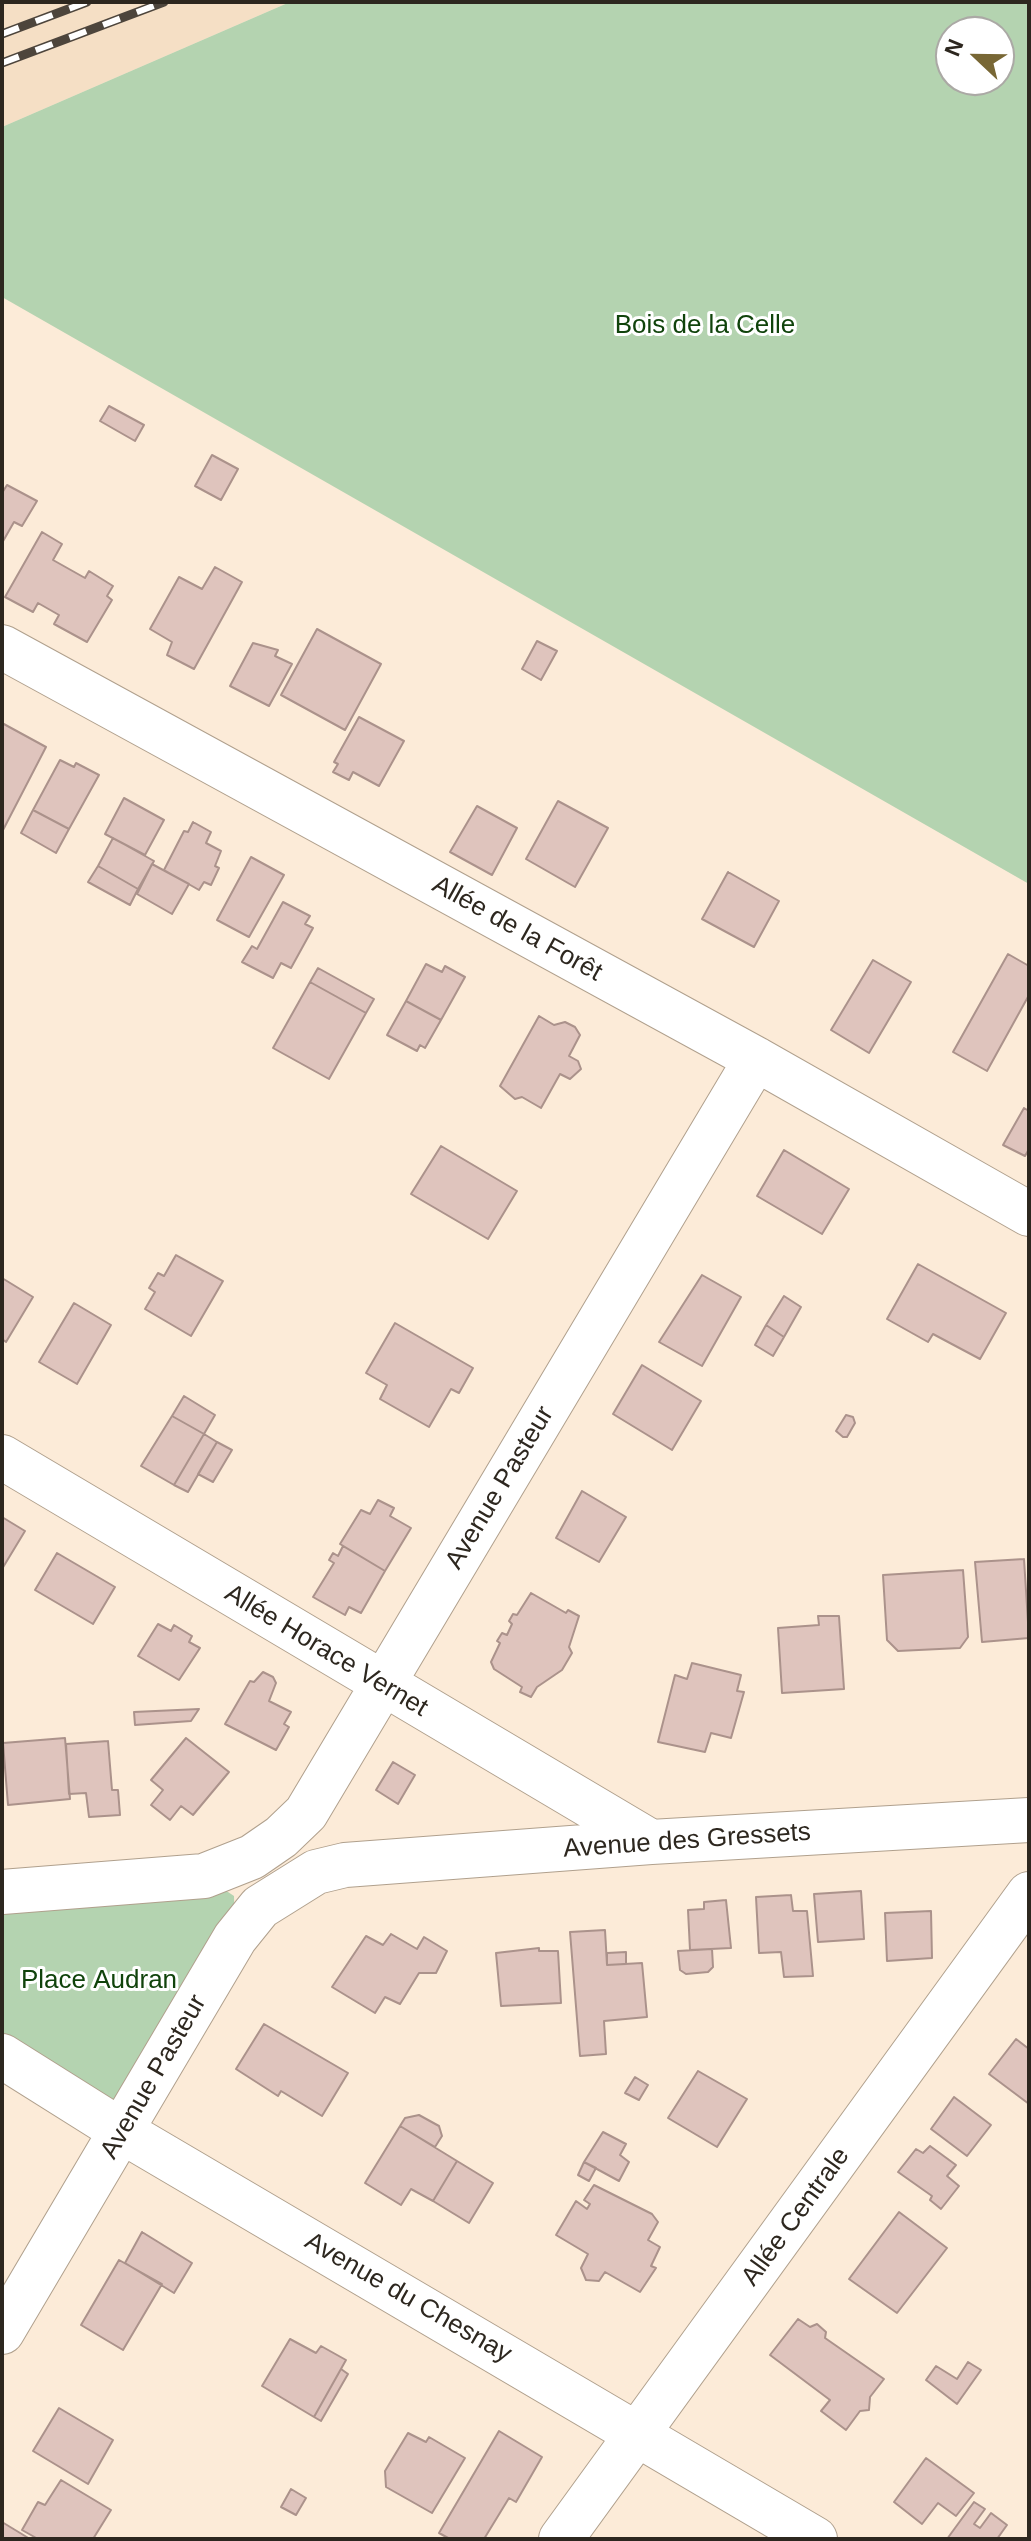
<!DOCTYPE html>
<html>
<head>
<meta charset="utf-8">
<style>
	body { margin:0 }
	#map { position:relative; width:1031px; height:2541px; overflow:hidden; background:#fcebd8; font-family:Arial,sans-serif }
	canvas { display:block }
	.frame { position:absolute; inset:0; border:4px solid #2d271f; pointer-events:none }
	.north { position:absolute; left:935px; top:16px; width:80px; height:80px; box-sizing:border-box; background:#fff; border:2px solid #aba9a5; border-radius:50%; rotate:292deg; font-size:22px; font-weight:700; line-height:32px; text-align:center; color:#2d271f }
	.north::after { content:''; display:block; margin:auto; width:28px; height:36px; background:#786735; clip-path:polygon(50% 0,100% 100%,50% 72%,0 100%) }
</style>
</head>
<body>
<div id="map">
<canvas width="1031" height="2541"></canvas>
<div class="frame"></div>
<div class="north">N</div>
</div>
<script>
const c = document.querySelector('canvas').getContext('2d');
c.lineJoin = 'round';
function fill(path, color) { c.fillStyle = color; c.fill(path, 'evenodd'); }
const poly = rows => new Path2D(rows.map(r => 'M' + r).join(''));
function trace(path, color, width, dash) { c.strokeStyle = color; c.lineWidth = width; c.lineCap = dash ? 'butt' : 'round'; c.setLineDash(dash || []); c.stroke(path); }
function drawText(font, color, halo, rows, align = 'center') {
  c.font = font + ' Arial,sans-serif'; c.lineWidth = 6; c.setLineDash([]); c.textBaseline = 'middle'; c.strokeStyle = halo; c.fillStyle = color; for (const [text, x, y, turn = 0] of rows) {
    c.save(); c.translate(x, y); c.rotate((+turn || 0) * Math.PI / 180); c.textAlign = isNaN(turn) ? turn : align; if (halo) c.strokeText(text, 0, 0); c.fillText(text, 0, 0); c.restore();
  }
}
fill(poly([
	[2,2,290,2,2,127]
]), '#f5dfc5');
fill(poly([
	[290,2,1029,2,1029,884,2,297,2,127],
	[951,32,999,32,999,80,951,80],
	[204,1876,234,1896,235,1938,123,2132,2,2056,2,1892]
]), '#b4d3b0');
const building = poly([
	[109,406,144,425,135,441,100,421,109,406],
	[212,455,238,469,221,500,195,486,212,455],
	[7,485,37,501,22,526,14,522,2,543,2,493,7,485],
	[42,532,62,544,53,560,85,578,89,571,113,586,107,596,112,600,87,642,54,624,59,615,38,603,33,612,5,597,42,532],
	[215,567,242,582,194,669,167,655,172,642,150,629,179,577,202,589,215,567],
	[317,629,381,664,345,730,281,695,317,629],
	[537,641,557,651,541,680,522,669,537,641],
	[253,643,278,650,275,656,292,664,269,706,230,686,253,643],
	[359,717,404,741,379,786,353,772,349,780,333,772,338,764,334,762,359,717],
	[2,723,46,747,2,832,2,723],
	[60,760,74,767,76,763,99,775,69,829,33,810,60,760],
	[124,798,164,820,145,855,105,834,124,798],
	[558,801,608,828,575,887,526,859,558,801],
	[477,806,517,828,492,875,450,852,477,806],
	[33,810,69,829,56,853,21,833,33,810],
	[193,822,211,832,206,843,221,851,215,866,219,868,211,885,204,882,199,890,164,870,184,831,188,832,193,822],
	[113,838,154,861,138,889,98,866,113,838],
	[251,857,284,875,249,937,217,920,251,857],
	[152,864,189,884,172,914,137,894,152,864],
	[98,866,138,889,130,905,88,882,98,866],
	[728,872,779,901,754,947,702,919,728,872],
	[283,902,310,916,305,924,313,928,291,968,281,963,273,978,242,962,252,946,257,949,283,902],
	[1008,954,1029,966,1029,995,987,1071,953,1052,1008,954],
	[873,960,911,982,869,1053,831,1030,873,960],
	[426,964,442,972,445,966,465,977,441,1020,406,1001,426,964],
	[318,968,374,999,366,1013,310,982,318,968],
	[310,982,366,1013,329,1079,273,1048,310,982],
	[406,1001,441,1020,425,1048,420,1045,417,1051,387,1035,406,1001],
	[539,1016,554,1025,565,1022,575,1027,580,1035,569,1056,578,1061,581,1069,570,1079,560,1074,541,1108,522,1097,515,1099,500,1086,539,1016],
	[1024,1108,1029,1111,1029,1149,1025,1156,1003,1145,1024,1108],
	[441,1146,517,1191,488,1239,411,1194,441,1146],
	[784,1150,849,1189,822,1234,757,1196,784,1150],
	[176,1255,223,1281,191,1336,145,1309,155,1292,149,1288,158,1273,164,1276,176,1255],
	[918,1264,1006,1313,980,1359,933,1334,928,1342,887,1319,918,1264],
	[702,1275,741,1297,702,1366,659,1342,702,1275],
	[2,1278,33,1297,6,1342,2,1339,2,1278],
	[784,1296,801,1307,784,1337,766,1325,784,1296],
	[74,1303,111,1325,77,1384,39,1362,74,1303],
	[395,1323,473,1368,459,1393,451,1389,429,1427,380,1399,387,1385,366,1373,395,1323],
	[766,1325,784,1337,773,1356,755,1345,766,1325],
	[642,1365,701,1401,672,1450,613,1414,642,1365],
	[184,1396,215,1415,204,1434,172,1416,184,1396],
	[846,1415,853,1417,855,1423,847,1437,843,1437,836,1431,846,1415],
	[172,1416,204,1434,174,1485,141,1466,172,1416],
	[204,1434,217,1442,188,1492,174,1485,204,1434],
	[217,1442,232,1450,213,1482,198,1474,217,1442],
	[582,1491,626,1517,599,1562,556,1538,582,1491],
	[378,1500,394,1508,390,1516,411,1528,385,1571,340,1544,361,1510,370,1514,378,1500],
	[2,1517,25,1531,2,1569,2,1517],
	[343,1546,385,1571,361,1613,349,1607,345,1615,313,1597,334,1563,329,1560,333,1553,338,1556,343,1546],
	[57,1553,115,1587,93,1624,35,1590,57,1553],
	[1024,1559,1029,1638,982,1642,975,1562,1024,1559],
	[963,1570,968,1637,960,1648,898,1651,887,1640,883,1575,963,1570],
	[531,1593,566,1613,568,1610,579,1616,569,1647,572,1653,562,1670,537,1687,531,1697,520,1692,522,1687,494,1669,491,1662,500,1643,497,1641,502,1633,507,1635,512,1624,509,1621,513,1614,517,1615,531,1593],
	[818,1616,839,1616,844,1689,782,1693,778,1628,819,1625,818,1616],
	[158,1624,171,1631,174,1625,192,1636,189,1642,200,1648,179,1680,138,1656,158,1624],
	[692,1663,741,1675,737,1691,744,1692,731,1738,711,1733,705,1752,658,1742,675,1675,687,1679,692,1663],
	[263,1672,273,1677,276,1683,269,1701,291,1712,284,1724,289,1727,276,1750,225,1724,250,1681,254,1682,263,1672],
	[199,1709,191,1721,135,1725,134,1712,199,1709],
	[65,1738,70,1799,8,1805,3,1743,65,1738],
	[186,1738,229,1772,193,1815,181,1806,170,1820,151,1805,163,1790,151,1780,186,1738],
	[108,1741,112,1790,118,1790,120,1815,89,1817,86,1793,69,1794,66,1744,108,1741],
	[393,1762,415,1775,398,1804,376,1790,393,1762],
	[861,1891,864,1939,818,1942,814,1894,861,1891],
	[791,1895,793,1911,807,1911,813,1976,784,1977,781,1952,759,1953,756,1897,791,1895],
	[726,1900,731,1948,690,1950,688,1910,704,1909,704,1902,726,1900],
	[931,1911,932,1958,887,1961,885,1913,931,1911],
	[605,1930,607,1965,642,1963,647,2017,604,2021,606,2054,580,2056,570,1932,605,1930],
	[391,1934,417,1949,424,1937,447,1951,436,1973,419,1973,400,2004,385,1997,375,2013,332,1987,366,1936,383,1945,391,1934],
	[539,1948,539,1951,558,1951,561,2003,501,2006,496,1953,539,1948],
	[712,1949,713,1967,708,1972,686,1974,680,1970,678,1951,712,1949],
	[626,1952,626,1964,607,1965,607,1953,626,1952],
	[264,2024,348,2073,322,2116,281,2091,278,2096,236,2069,264,2024],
	[1016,2039,1029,2049,1029,2104,989,2074,1016,2039],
	[698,2071,747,2099,717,2147,668,2118,698,2071],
	[635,2077,648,2085,639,2100,625,2093,635,2077],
	[954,2097,991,2125,967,2156,931,2129,954,2097],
	[419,2115,439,2126,442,2136,435,2147,400,2126,405,2118,419,2115],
	[400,2126,457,2161,433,2201,411,2189,401,2205,365,2183,400,2126],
	[603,2132,626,2144,620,2155,629,2162,619,2181,584,2162,603,2132],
	[930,2146,956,2165,947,2176,959,2186,941,2209,930,2200,932,2196,898,2172,916,2149,923,2153,930,2146],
	[457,2161,493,2183,469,2223,433,2201,457,2161],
	[584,2162,596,2168,589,2181,578,2175,584,2162],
	[594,2185,652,2214,658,2222,648,2240,660,2247,651,2266,656,2268,640,2292,605,2272,599,2281,586,2280,581,2268,588,2254,556,2235,576,2201,587,2209,590,2204,584,2200,594,2185],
	[899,2212,947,2248,897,2313,849,2279,899,2212],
	[142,2232,192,2263,174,2293,125,2263,142,2232],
	[119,2260,162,2284,123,2350,81,2325,119,2260],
	[798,2319,810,2327,817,2324,826,2332,825,2338,884,2379,870,2397,869,2410,860,2411,846,2430,821,2411,830,2400,770,2355,798,2319],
	[290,2339,316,2353,321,2346,346,2360,314,2417,262,2386,290,2339],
	[968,2362,981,2370,957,2404,926,2380,936,2366,957,2379,968,2362],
	[341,2369,348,2374,321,2421,314,2417,341,2369],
	[59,2408,113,2440,88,2484,33,2451,59,2408],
	[499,2431,542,2457,516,2502,509,2498,484,2539,450,2539,439,2533,499,2431],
	[408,2433,426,2442,429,2437,465,2458,432,2513,386,2487,385,2471,408,2433],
	[926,2458,974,2493,956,2516,938,2503,922,2524,894,2502,926,2458],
	[61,2480,111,2510,93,2539,38,2539,22,2530,38,2502,45,2505,61,2480],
	[291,2489,306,2498,296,2515,281,2507,291,2489],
	[974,2502,985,2509,974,2524,980,2528,991,2513,1007,2525,997,2539,947,2539,974,2502],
	[2,2522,30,2539,2,2539,2,2522]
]);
fill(building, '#dfc4bd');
trace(building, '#ab928b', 2);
const street = poly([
	[2,647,756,1059,1029,1214],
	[2,1457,651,1842],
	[2,1892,204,1876,252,1857,281,1837,306,1813,756,1059],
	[2,2056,123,2132,815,2539],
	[2,2332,235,1938,260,1907,316,1872,345,1865,651,1842,1029,1820],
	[561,2539,1029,1894]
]);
trace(street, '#b0a08d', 46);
trace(street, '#fff', 44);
const rail = poly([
	[2,34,87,2],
	[2,63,164,2]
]);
trace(rail, '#4d453c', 9);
trace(rail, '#fff', 6, [18]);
drawText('26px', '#10430b', '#fff', [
	["Bois de la Celle",705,326],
	["Place Audran",99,1981]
]);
drawText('26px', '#2d271f', '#fff', [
	["Allée de la Forêt",517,929,29],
	["Avenue Pasteur",500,1488,-59],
	["Allée Horace Vernet",326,1651,31],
	["Avenue des Gressets",687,1841,-4],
	["Avenue Pasteur",154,2077,-60],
	["Allée Centrale",796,2217,-54],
	["Avenue du Chesnay",408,2298,30]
]);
</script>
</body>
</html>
